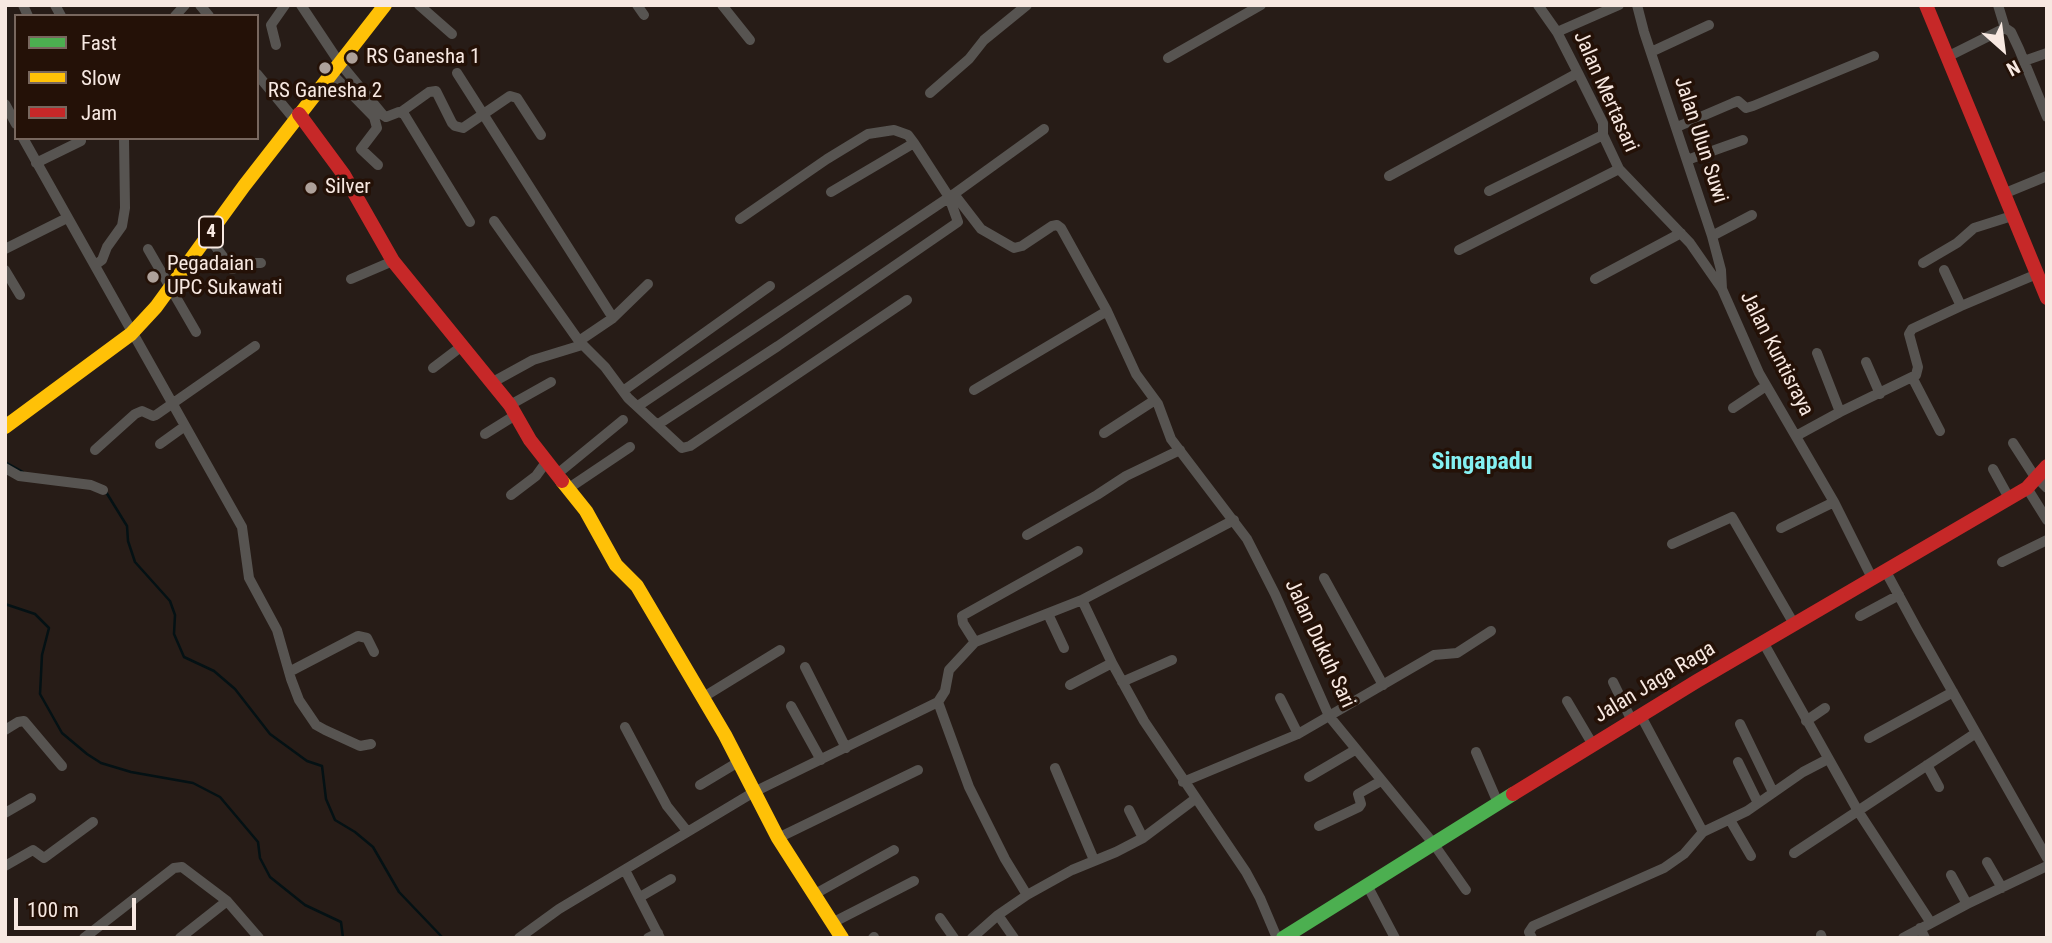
<!DOCTYPE html>
<html>
<head>
<meta charset="utf-8">
<style>
	body { margin:0 }
	#map { position:relative; width:2052px; height:943px; overflow:hidden; background:#271c17; font-family:"Roboto Condensed",sans-serif }
	canvas { display:block }
	.frame { position:absolute; inset:0; border:7px solid #f7e8e1; pointer-events:none }
	.legend { position:absolute; left:14px; top:14px; width:245px; height:126px; box-sizing:border-box; background:#241107; border:2px solid #78675e; margin:0; padding:9px 12px; list-style:none; font-size:21px; color:#f7e8e1 }
	.legend li { display:flex; align-items:center; gap:14px; height:35px }
	.legend b { width:35px; border:2px solid #78675e }
	.north { position:absolute; left:1968px; top:14px; width:70px; height:70px; -webkit-text-stroke:5px #241107; paint-order:stroke; rotate:152deg; font-size:19px; font-weight:700; line-height:28px; text-align:center; color:#f7e8e1 }
	.north::after { content:''; display:block; margin:auto; width:24px; height:32px; background:#f7e8e1; clip-path:polygon(50% 0,100% 100%,50% 72%,0 100%) }
	.scale { position:absolute; left:14px; top:898px; width:122px; height:32px; box-sizing:border-box; border:4px solid #f7e8e1; border-top:0; padding-left:9px; font-size:21px; line-height:24px; white-space:nowrap; color:#f7e8e1; -webkit-text-stroke:5px #241107; paint-order:stroke }
</style>
</head>
<body>
<div id="map">
<canvas width="2052" height="943"></canvas>
<div class="frame"></div>
<ul class="legend">
<li><b style="height:9px;background:#4caf50"></b>Fast</li>
<li><b style="height:9px;background:#ffc107"></b>Slow</li>
<li><b style="height:9px;background:#c62828"></b>Jam</li>
</ul>
<div class="north">N</div>
<div class="scale">100 m</div>
</div>
<script>
const c = document.querySelector('canvas').getContext('2d');
c.lineJoin = 'round';
const poly = rows => new Path2D(rows.map(r => 'M' + r).join(''));
function trace(path, color, width, dash) { c.strokeStyle = color; c.lineWidth = width; c.lineCap = dash ? 'butt' : 'round'; c.setLineDash(dash || []); c.stroke(path); }
function drawText(font, color, halo, rows, align = 'center') {
  c.font = font + ' "Roboto Condensed",sans-serif'; c.lineWidth = 7; c.setLineDash([]); c.textBaseline = 'middle'; c.strokeStyle = halo; c.fillStyle = color; for (const [text, x, y, turn = 0] of rows) {
    c.save(); c.translate(x, y); c.rotate((+turn || 0) * Math.PI / 180); c.textAlign = isNaN(turn) ? turn : align; if (halo) c.strokeText(text, 0, 0); c.fillText(text, 0, 0); c.restore();
  }
}
trace(poly([
	[5,462,23,472],
	[106,492,127,526,128,541,135,562,170,601,175,615,174,634,184,657,214,671,235,689,270,734,307,761,322,766,326,799,335,820,355,832,373,847,399,892,443,938],
	[5,604,35,614,49,628,42,655,40,694,62,733,87,754,101,763,131,772,193,783,220,797,258,842,260,858,270,877,305,905,341,922,343,938]
]), '#041114', 2.5);
trace(poly([
	[23,5,28,16],
	[55,5,61,16],
	[200,5,209,16],
	[301,5,339,62,383,115,386,117,399,112,404,114,470,222],
	[419,5,452,34],
	[637,5,644,15],
	[722,5,750,40],
	[1538,5,1557,32,1578,73,1603,123,1603,135,1619,169,1690,243,1722,289,1759,373,1834,502,1872,578],
	[1637,5,1644,32,1712,236,1721,270,1722,289],
	[1998,5,2005,28,2011,32,2019,49,2047,117],
	[175,16,185,5],
	[1557,32,1619,5],
	[276,45,271,25,285,5],
	[1651,52,1709,25],
	[1947,57,2005,28],
	[1168,58,1261,5],
	[2024,61,2047,53],
	[331,73,374,117,377,128,361,149,378,165],
	[457,73,613,318],
	[257,74,295,120],
	[930,93,969,59,984,40,1027,5],
	[5,104,16,124],
	[401,112,429,92,436,91,452,123,455,126,463,128,510,96,517,98,541,135],
	[1677,127,1733,103,1738,101,1746,108,1753,106,1874,56],
	[23,138,242,527,249,578,277,630,291,679,299,700,316,725,325,730,360,746,371,744],
	[1687,160,1743,140],
	[36,163,81,141],
	[1389,176,1578,73],
	[1489,191,1603,135],
	[954,194,981,229,1014,248,1022,246,1052,226,1057,225,1061,228,1107,311,1136,374,1158,404,1171,439,1247,539,1275,594,1329,716,1433,843,1466,890],
	[2003,194,2047,176],
	[740,219,827,159,868,134,894,130,908,135,914,143],
	[494,221,579,341],
	[208,236,232,269,251,263,261,263],
	[1712,236,1752,215],
	[5,249,67,218],
	[148,249,196,332],
	[1459,250,1619,169],
	[1923,263,1957,243,1974,228,2012,216],
	[95,265,102,260,107,247,122,226,125,208,124,138],
	[5,270,20,295],
	[1944,270,1961,306],
	[351,279,393,261],
	[1595,279,1681,233],
	[648,284,613,318,579,341,605,367,628,398,682,448,690,446,907,300],
	[1817,353,1840,412],
	[1866,362,1880,394],
	[433,368,462,346],
	[1912,377,1940,431],
	[493,382,533,360,582,345],
	[974,390,1107,311],
	[623,391,770,286],
	[510,405,551,382],
	[638,406,954,194,1044,129],
	[1733,408,1766,386],
	[657,425,778,346,958,222,949,197,914,143,831,192],
	[1104,433,1155,400],
	[485,434,514,416],
	[1796,436,1840,412,1916,375,1918,367,1909,334,1912,329,1961,306,2037,274],
	[2013,443,2033,474,2047,488],
	[160,444,185,426],
	[95,450,135,414,142,411,153,416,156,415,255,346],
	[5,468,19,476,91,485,103,490],
	[1993,469,2009,498],
	[556,475,623,420],
	[569,488,630,447],
	[2027,488,2047,520],
	[511,495,536,476,547,461],
	[1781,528,1834,502],
	[1027,535,1097,495,1126,476,1180,450],
	[1672,544,1732,517,1794,624],
	[2002,562,2047,540],
	[1885,570,1917,629,2047,858],
	[1324,578,1383,685],
	[1082,600,1112,663,1144,721,1246,872,1260,898,1277,938],
	[1048,614,1064,648],
	[1860,616,1899,595],
	[975,642,963,623,962,616,1078,551],
	[1763,642,1858,811,1931,923],
	[805,667,846,748],
	[289,672,358,636,367,638,374,652],
	[1122,682,1172,660],
	[1613,682,1632,721],
	[1070,685,1112,663],
	[702,698,780,650],
	[1280,698,1298,734],
	[1567,701,1593,745],
	[938,702,969,787,1005,859,1027,895],
	[791,706,821,760],
	[1641,716,1703,832],
	[1806,721,1825,708],
	[1740,724,1773,792],
	[625,727,667,806,687,831],
	[5,730,18,722,24,721,62,766],
	[1869,738,1953,692],
	[1476,752,1498,803],
	[1738,762,1758,803],
	[1927,765,1939,787],
	[1055,768,1094,860],
	[1309,777,1355,750],
	[1183,782,1298,734,1434,655,1457,653,1491,631],
	[700,785,740,761],
	[1129,810,1143,838],
	[5,813,31,798],
	[1730,820,1751,856],
	[1319,826,1359,807,1361,804,1358,794,1381,781],
	[778,838,918,770],
	[1794,853,1976,733],
	[1987,862,2002,888],
	[5,866,33,850,44,858,93,822],
	[625,870,660,938],
	[1951,875,1967,904],
	[1367,885,1395,938],
	[815,894,894,850],
	[640,897,671,879],
	[998,915,1014,938],
	[940,918,954,938],
	[832,923,914,881],
	[1920,928,1925,938],
	[1821,935,1822,938],
	[84,938,174,868,182,867,227,901,259,938],
	[180,938,227,901],
	[519,938,559,909,754,792,938,702,945,691,949,670,975,642,1082,600,1234,520],
	[648,938,658,933],
	[873,938,874,937],
	[972,938,998,915,1027,895,1072,870,1116,852,1143,838,1195,799],
	[1532,938,1529,932,1533,926,1664,868,1684,854,1703,832,1747,811,1803,772,1828,759],
	[1903,938,1967,904,2047,866]
]), '#575451', 10);
trace(poly([
	[1283,938,1513,794]
]), '#4caf50', 14);
trace(poly([
	[5,427,131,334,156,307,244,186,385,5],
	[562,481,586,511,616,565,637,586,725,735,778,838,842,938]
]), '#ffc107', 14);
trace(poly([
	[1926,5,2047,298],
	[299,114,344,175,393,261,510,405,530,440,562,481],
	[1513,794,1697,681,2027,488,2047,466]
]), '#c62828', 14);
for (const [x, y, r, color] of [
	[352,58,7,"#aea19a"],
	[325,68,7,"#aea19a"],
	[311,188,7,"#aea19a"],
	[153,277,7,"#aea19a"]
]) { const dot = new Path2D(); dot.arc(x, y, r, 0, 2 * Math.PI); c.fillStyle = color; c.fill(dot); trace(dot, '#241107', 2.5); }
for (const [x, y, w] of [
	[211,232,24]
]) { const box = new Path2D(); box.roundRect(x - w / 2, y - 15.5, w, 31, 5); c.fillStyle = '#241107'; c.fill(box); trace(box, '#f7e8e1', 2); }
drawText('bold 19px', '#f7e8e1', null, [
	["4",211,232]
]);
drawText('21px', '#f7e8e1', '#241107', [
	["RS Ganesha 1",366,58],
	["RS Ganesha 2",325,92,"center"],
	["Silver",325,188],
	["Pegadaian",167,265],
	["UPC Sukawati",167,289]
], 'left');
drawText('21px', '#f7e8e1', '#241107', [
	["Jalan Mertasari",1605,92,66],
	["Jalan Ulun Suwi",1700,140,72],
	["Jalan Kuntisraya",1776,354,63],
	["Jalan Dukuh Sari",1319,644,65],
	["Jalan Jaga Raga",1655,683,-31]
]);
drawText('bold 24px', '#84f0f2', '#241107', [
	["Singapadu",1482,463]
]);
</script>
</body>
</html>
